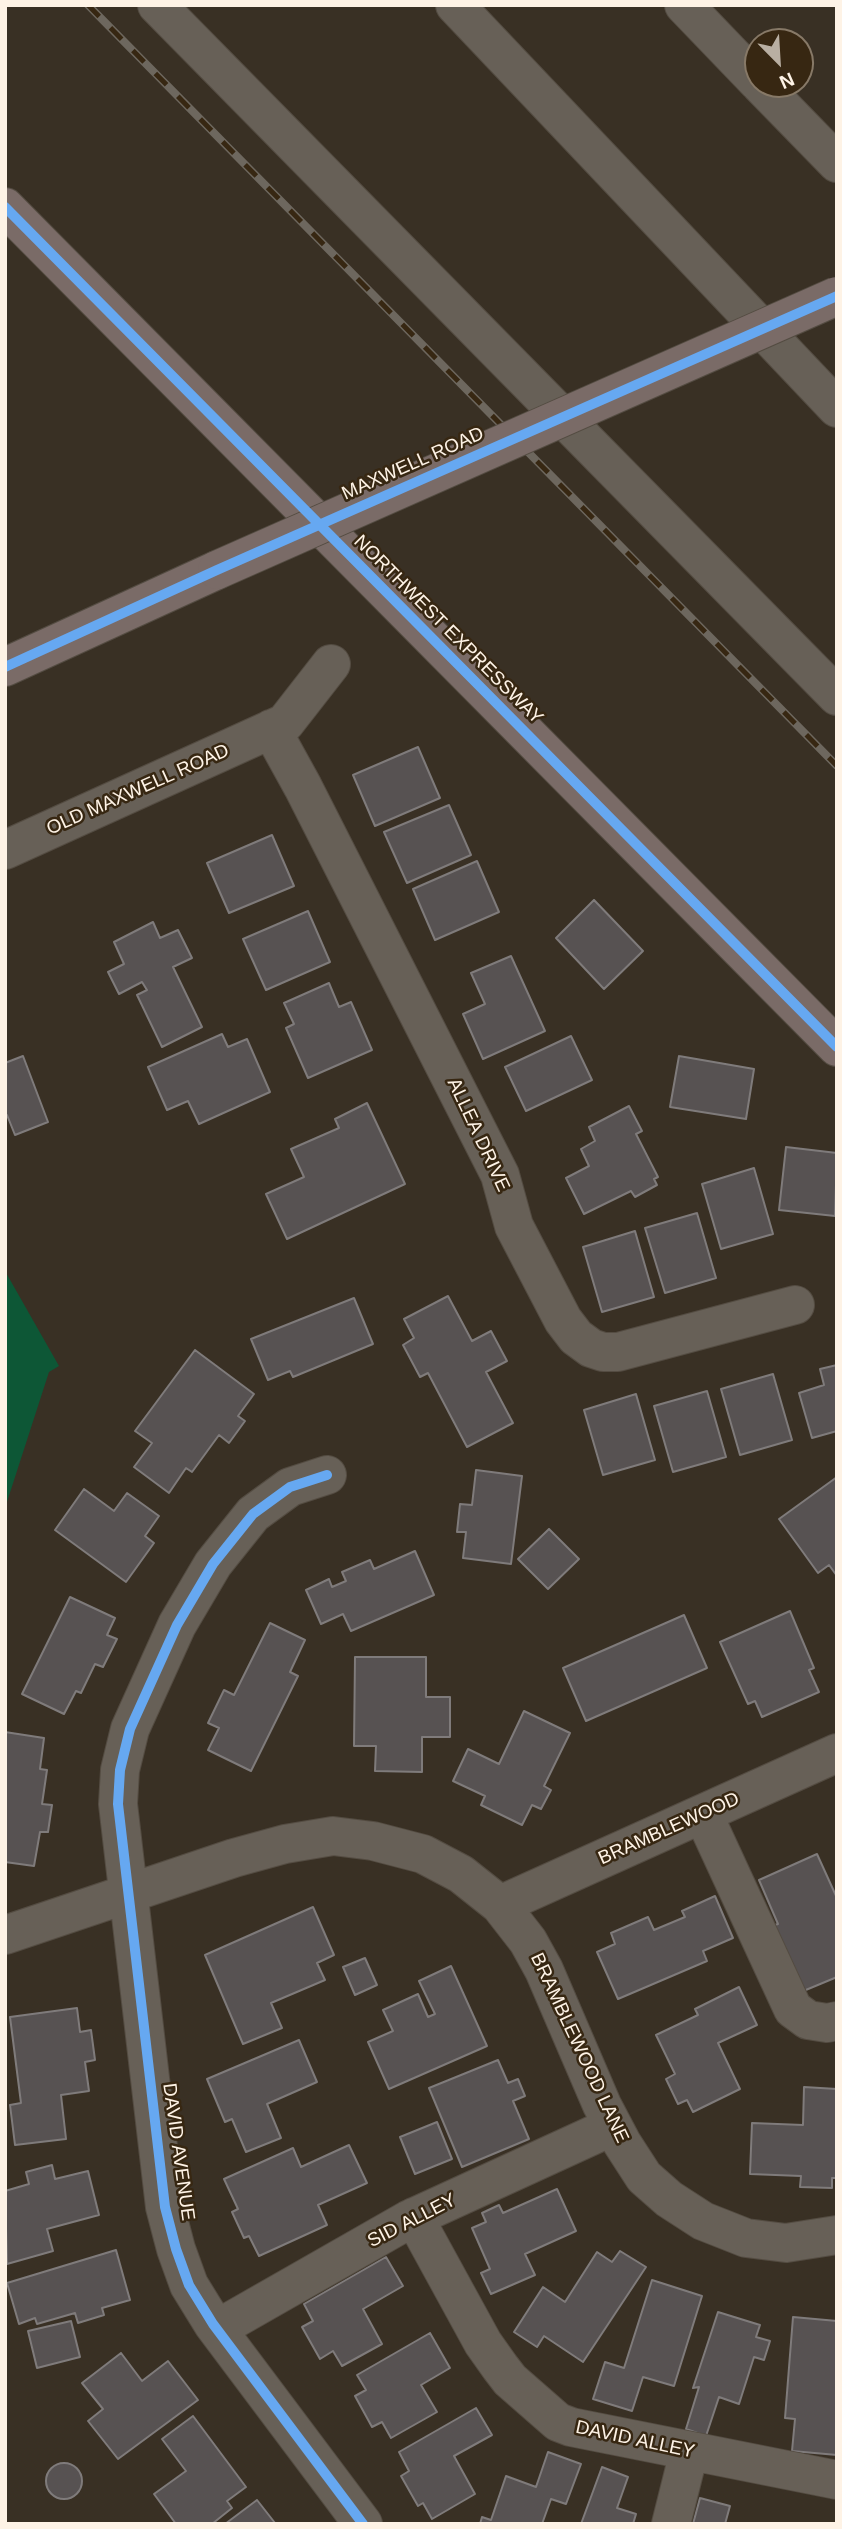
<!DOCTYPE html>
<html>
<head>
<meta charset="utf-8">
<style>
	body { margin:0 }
	#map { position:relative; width:842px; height:2529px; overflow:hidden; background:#393024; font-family:Arial,sans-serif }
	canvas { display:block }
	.frame { position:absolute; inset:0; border:7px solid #fef3e6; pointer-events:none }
	.north { position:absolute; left:744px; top:28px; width:70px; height:70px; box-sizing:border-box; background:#372712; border:2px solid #877967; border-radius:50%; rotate:156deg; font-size:19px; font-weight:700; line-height:28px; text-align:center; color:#fef3e6 }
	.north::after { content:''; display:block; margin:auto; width:24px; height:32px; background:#b9afa2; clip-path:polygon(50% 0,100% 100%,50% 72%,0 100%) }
</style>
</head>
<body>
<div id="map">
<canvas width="842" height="2529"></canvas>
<div class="frame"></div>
<div class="north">N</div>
</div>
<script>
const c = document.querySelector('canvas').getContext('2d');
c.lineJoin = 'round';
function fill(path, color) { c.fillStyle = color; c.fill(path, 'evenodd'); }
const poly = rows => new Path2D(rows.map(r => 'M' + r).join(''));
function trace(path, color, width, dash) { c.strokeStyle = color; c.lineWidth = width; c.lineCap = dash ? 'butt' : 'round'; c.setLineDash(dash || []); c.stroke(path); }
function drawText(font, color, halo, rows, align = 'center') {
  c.font = font + ' Arial,sans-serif'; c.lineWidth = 5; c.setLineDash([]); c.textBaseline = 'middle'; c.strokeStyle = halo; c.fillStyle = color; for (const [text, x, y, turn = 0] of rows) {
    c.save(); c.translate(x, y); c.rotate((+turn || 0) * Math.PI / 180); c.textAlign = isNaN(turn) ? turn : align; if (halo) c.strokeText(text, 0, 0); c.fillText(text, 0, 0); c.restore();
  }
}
fill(poly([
	[5,1271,59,1366,49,1372,5,1508]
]), '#0d5736');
const building = poly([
	[418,747,440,798,375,826,353,775,418,747],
	[449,805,471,855,407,883,384,832,449,805],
	[272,835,294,886,229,913,207,863,272,835],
	[477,861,499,912,435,940,413,889,477,861],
	[594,900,643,951,604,989,556,938,594,900],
	[308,911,330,962,266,990,243,939,308,911],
	[153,922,160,938,178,930,192,958,173,967,202,1027,162,1047,137,995,147,990,142,982,119,994,108,972,124,964,114,942,153,922],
	[511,956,545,1031,483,1059,463,1014,485,1004,471,973,511,956],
	[329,983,339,1007,351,1002,372,1050,308,1078,286,1028,294,1024,284,1003,329,983],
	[222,1034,228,1047,247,1039,270,1092,199,1124,188,1101,167,1110,148,1067,222,1034],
	[571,1036,592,1080,526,1111,505,1067,571,1036],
	[23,1056,48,1122,15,1135,7,1115,5,1116,5,1063,23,1056],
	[679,1056,754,1069,746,1119,670,1107,679,1056],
	[367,1103,405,1184,287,1239,266,1194,304,1177,291,1149,339,1128,335,1119,367,1103],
	[629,1106,642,1131,636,1134,658,1177,654,1179,657,1185,635,1197,631,1191,584,1214,566,1178,589,1166,581,1149,595,1141,589,1127,629,1106],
	[786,1147,837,1153,835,1216,779,1210,786,1147],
	[754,1168,773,1234,721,1249,702,1184,754,1168],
	[697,1213,716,1278,665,1293,645,1228,697,1213],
	[635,1231,654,1297,602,1312,583,1247,635,1231],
	[448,1296,472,1341,491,1331,507,1361,486,1372,513,1423,467,1447,428,1373,420,1377,403,1345,414,1338,404,1319,448,1296],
	[354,1298,373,1344,293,1377,290,1371,268,1380,251,1339,354,1298],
	[195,1350,254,1394,238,1416,245,1421,229,1443,219,1435,192,1472,186,1468,169,1493,134,1467,152,1443,135,1431,195,1350],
	[837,1365,837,1431,812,1438,799,1393,824,1385,820,1369,837,1365],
	[773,1374,792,1440,740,1455,721,1389,773,1374],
	[707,1391,726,1457,673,1472,654,1406,707,1391],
	[636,1394,655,1460,603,1475,584,1410,636,1394],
	[476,1470,522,1476,511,1564,463,1558,466,1532,457,1532,460,1504,472,1505,476,1470],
	[837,1477,837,1576,829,1565,818,1573,779,1519,837,1477],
	[84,1489,114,1511,127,1493,159,1516,145,1536,154,1543,126,1582,55,1530,84,1489],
	[549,1529,579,1559,548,1589,518,1559,549,1529],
	[415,1551,434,1595,351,1631,343,1614,321,1624,306,1590,329,1579,332,1587,346,1581,342,1572,370,1560,374,1569,415,1551],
	[70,1597,115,1618,107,1635,117,1639,103,1667,95,1664,81,1693,76,1691,64,1714,22,1694,70,1597],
	[790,1611,814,1668,809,1670,819,1692,762,1717,755,1701,748,1704,720,1642,790,1611],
	[684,1615,707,1668,586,1721,563,1668,684,1615],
	[270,1623,305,1640,290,1672,298,1676,251,1771,208,1750,219,1728,208,1723,224,1690,234,1695,270,1623],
	[355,1657,426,1657,426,1697,450,1697,450,1737,422,1737,422,1772,375,1771,376,1746,354,1746,355,1657],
	[524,1711,570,1733,544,1786,551,1790,541,1809,532,1805,522,1825,481,1805,485,1796,453,1781,468,1749,499,1764,524,1711],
	[5,1732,44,1738,40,1769,47,1770,42,1804,52,1805,48,1832,40,1832,34,1866,5,1862,5,1732],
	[817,1854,837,1898,837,1977,801,1992,772,1926,778,1924,759,1880,817,1854],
	[715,1896,733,1938,703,1951,707,1961,618,1999,597,1952,615,1944,611,1933,648,1917,654,1930,685,1917,682,1911,715,1896],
	[313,1907,334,1955,317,1963,325,1980,271,2003,282,2028,243,2044,205,1955,313,1907],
	[365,1958,377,1985,355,1995,343,1967,365,1958],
	[451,1966,487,2046,389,2089,368,2042,393,2031,383,2010,418,1994,428,2017,435,2014,419,1981,451,1966],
	[739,1987,757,2025,718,2043,740,2089,693,2112,687,2100,678,2104,666,2079,675,2074,656,2035,698,2015,695,2009,739,1987],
	[77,2008,80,2032,91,2030,95,2060,85,2062,89,2091,61,2095,66,2139,15,2145,10,2105,21,2103,10,2017,77,2008],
	[299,2040,317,2082,267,2104,281,2138,246,2152,232,2119,225,2122,207,2079,299,2040],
	[498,2060,508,2083,518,2079,525,2096,513,2101,529,2139,462,2167,429,2088,498,2060],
	[804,2087,837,2089,837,2178,832,2178,832,2188,800,2187,801,2176,750,2174,752,2123,803,2125,804,2087],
	[437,2122,452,2159,415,2174,400,2137,437,2122],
	[349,2145,367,2183,318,2205,327,2225,259,2256,249,2236,244,2238,232,2212,238,2209,224,2179,293,2148,301,2167,349,2145],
	[52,2165,55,2179,88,2171,99,2215,47,2229,53,2251,7,2264,5,2191,29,2184,26,2172,52,2165],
	[557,2189,576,2231,525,2254,535,2275,491,2294,481,2273,490,2269,472,2228,486,2222,482,2213,499,2205,503,2213,557,2189],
	[116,2250,130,2300,102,2308,104,2315,78,2323,75,2313,37,2324,35,2318,19,2324,7,2283,116,2250],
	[620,2251,646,2267,583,2362,544,2336,537,2347,514,2332,543,2287,565,2302,597,2252,612,2262,620,2251],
	[386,2257,403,2286,363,2309,382,2344,342,2366,333,2351,320,2359,302,2327,313,2321,304,2304,386,2257],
	[652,2280,702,2296,674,2386,643,2377,632,2411,593,2399,605,2362,624,2368,652,2280],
	[718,2312,760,2325,756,2337,770,2341,764,2360,754,2357,739,2404,719,2397,706,2436,686,2429,699,2387,693,2388,718,2312],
	[793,2317,837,2321,837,2455,792,2451,795,2419,785,2418,793,2317],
	[71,2321,80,2357,37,2368,28,2331,71,2321],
	[430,2333,450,2368,421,2385,437,2412,391,2438,382,2422,372,2427,355,2396,366,2390,357,2375,430,2333],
	[121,2353,142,2381,168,2361,198,2400,118,2459,88,2421,103,2409,82,2383,121,2353],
	[476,2408,492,2435,454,2456,475,2494,432,2519,423,2503,418,2506,401,2476,409,2471,399,2452,476,2408],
	[193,2416,246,2487,227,2501,232,2508,212,2524,176,2524,154,2494,186,2471,162,2439,193,2416],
	[548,2452,581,2464,566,2504,551,2499,542,2524,480,2524,482,2517,491,2520,506,2476,536,2487,548,2452],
	'46 2481a18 18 0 1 1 36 0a18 18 0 1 1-36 0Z',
	[602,2467,628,2477,617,2508,636,2514,633,2524,581,2524,602,2467],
	[700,2498,730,2506,725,2524,693,2524,700,2498],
	[257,2500,275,2523,273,2524,225,2524,257,2500]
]);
fill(building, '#575252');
trace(building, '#7f7b7b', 2);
const minor = poly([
	[157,5,837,696],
	[455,5,837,408],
	[684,5,758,82],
	[760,84,837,163],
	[271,729,303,787,500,1175,514,1226,563,1320,576,1337,591,1348,603,1352,618,1352,795,1305],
	[5,850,285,723,331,664],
	[327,1475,290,1487,253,1514,213,1564,177,1625,130,1729,120,1770,118,1804,165,2207,176,2249,189,2285,213,2324,363,2524],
	[703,1814,793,2009,808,2020,827,2023,837,2021],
	[500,1905,837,1753],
	[5,1935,234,1858,285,1844,333,1836,373,1841,423,1854,461,1874,500,1905,528,1941,544,1970,602,2105,622,2143,644,2177,669,2199,703,2221,746,2238,786,2243,837,2235],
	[414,2217,483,2343,500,2367,510,2380,558,2422,571,2427,837,2480],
	[217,2329,408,2220,613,2126],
	[671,2524,689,2452]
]);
const major = poly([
	[5,207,837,1047],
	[5,667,217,570]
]);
trace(minor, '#544c42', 40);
trace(major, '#544c42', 40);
trace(minor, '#676057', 38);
trace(major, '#7a6b67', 38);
const rail = poly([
	[88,5,837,766]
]);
trace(rail, '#6d675e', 8);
trace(rail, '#372712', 5, [16]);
const majorBridge = poly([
	[217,570,837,296]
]);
trace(majorBridge, '#544c42', 40, []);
trace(majorBridge, '#7a6b67', 38);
trace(poly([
	[5,207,837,1047],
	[5,667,217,570,837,296],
	[327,1475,290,1487,253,1514,213,1564,177,1625,130,1729,120,1770,118,1804,165,2207,176,2249,189,2285,213,2324,363,2524]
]), '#66a8f1', 10);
drawText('19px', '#fef3e6', '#372712', [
	["MAXWELL ROAD",413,464,-24],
	["NORTHWEST EXPRESSWAY",448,630,45],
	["OLD MAXWELL ROAD",138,790,-24],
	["ALLEA DRIVE",478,1135,65],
	["BRAMBLEWOOD",669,1829,-24],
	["BRAMBLEWOOD LANE",579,2048,65],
	["DAVID AVENUE",178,2152,82],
	["SID ALLEY",412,2221,-27],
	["DAVID ALLEY",635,2440,12]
]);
</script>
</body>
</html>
